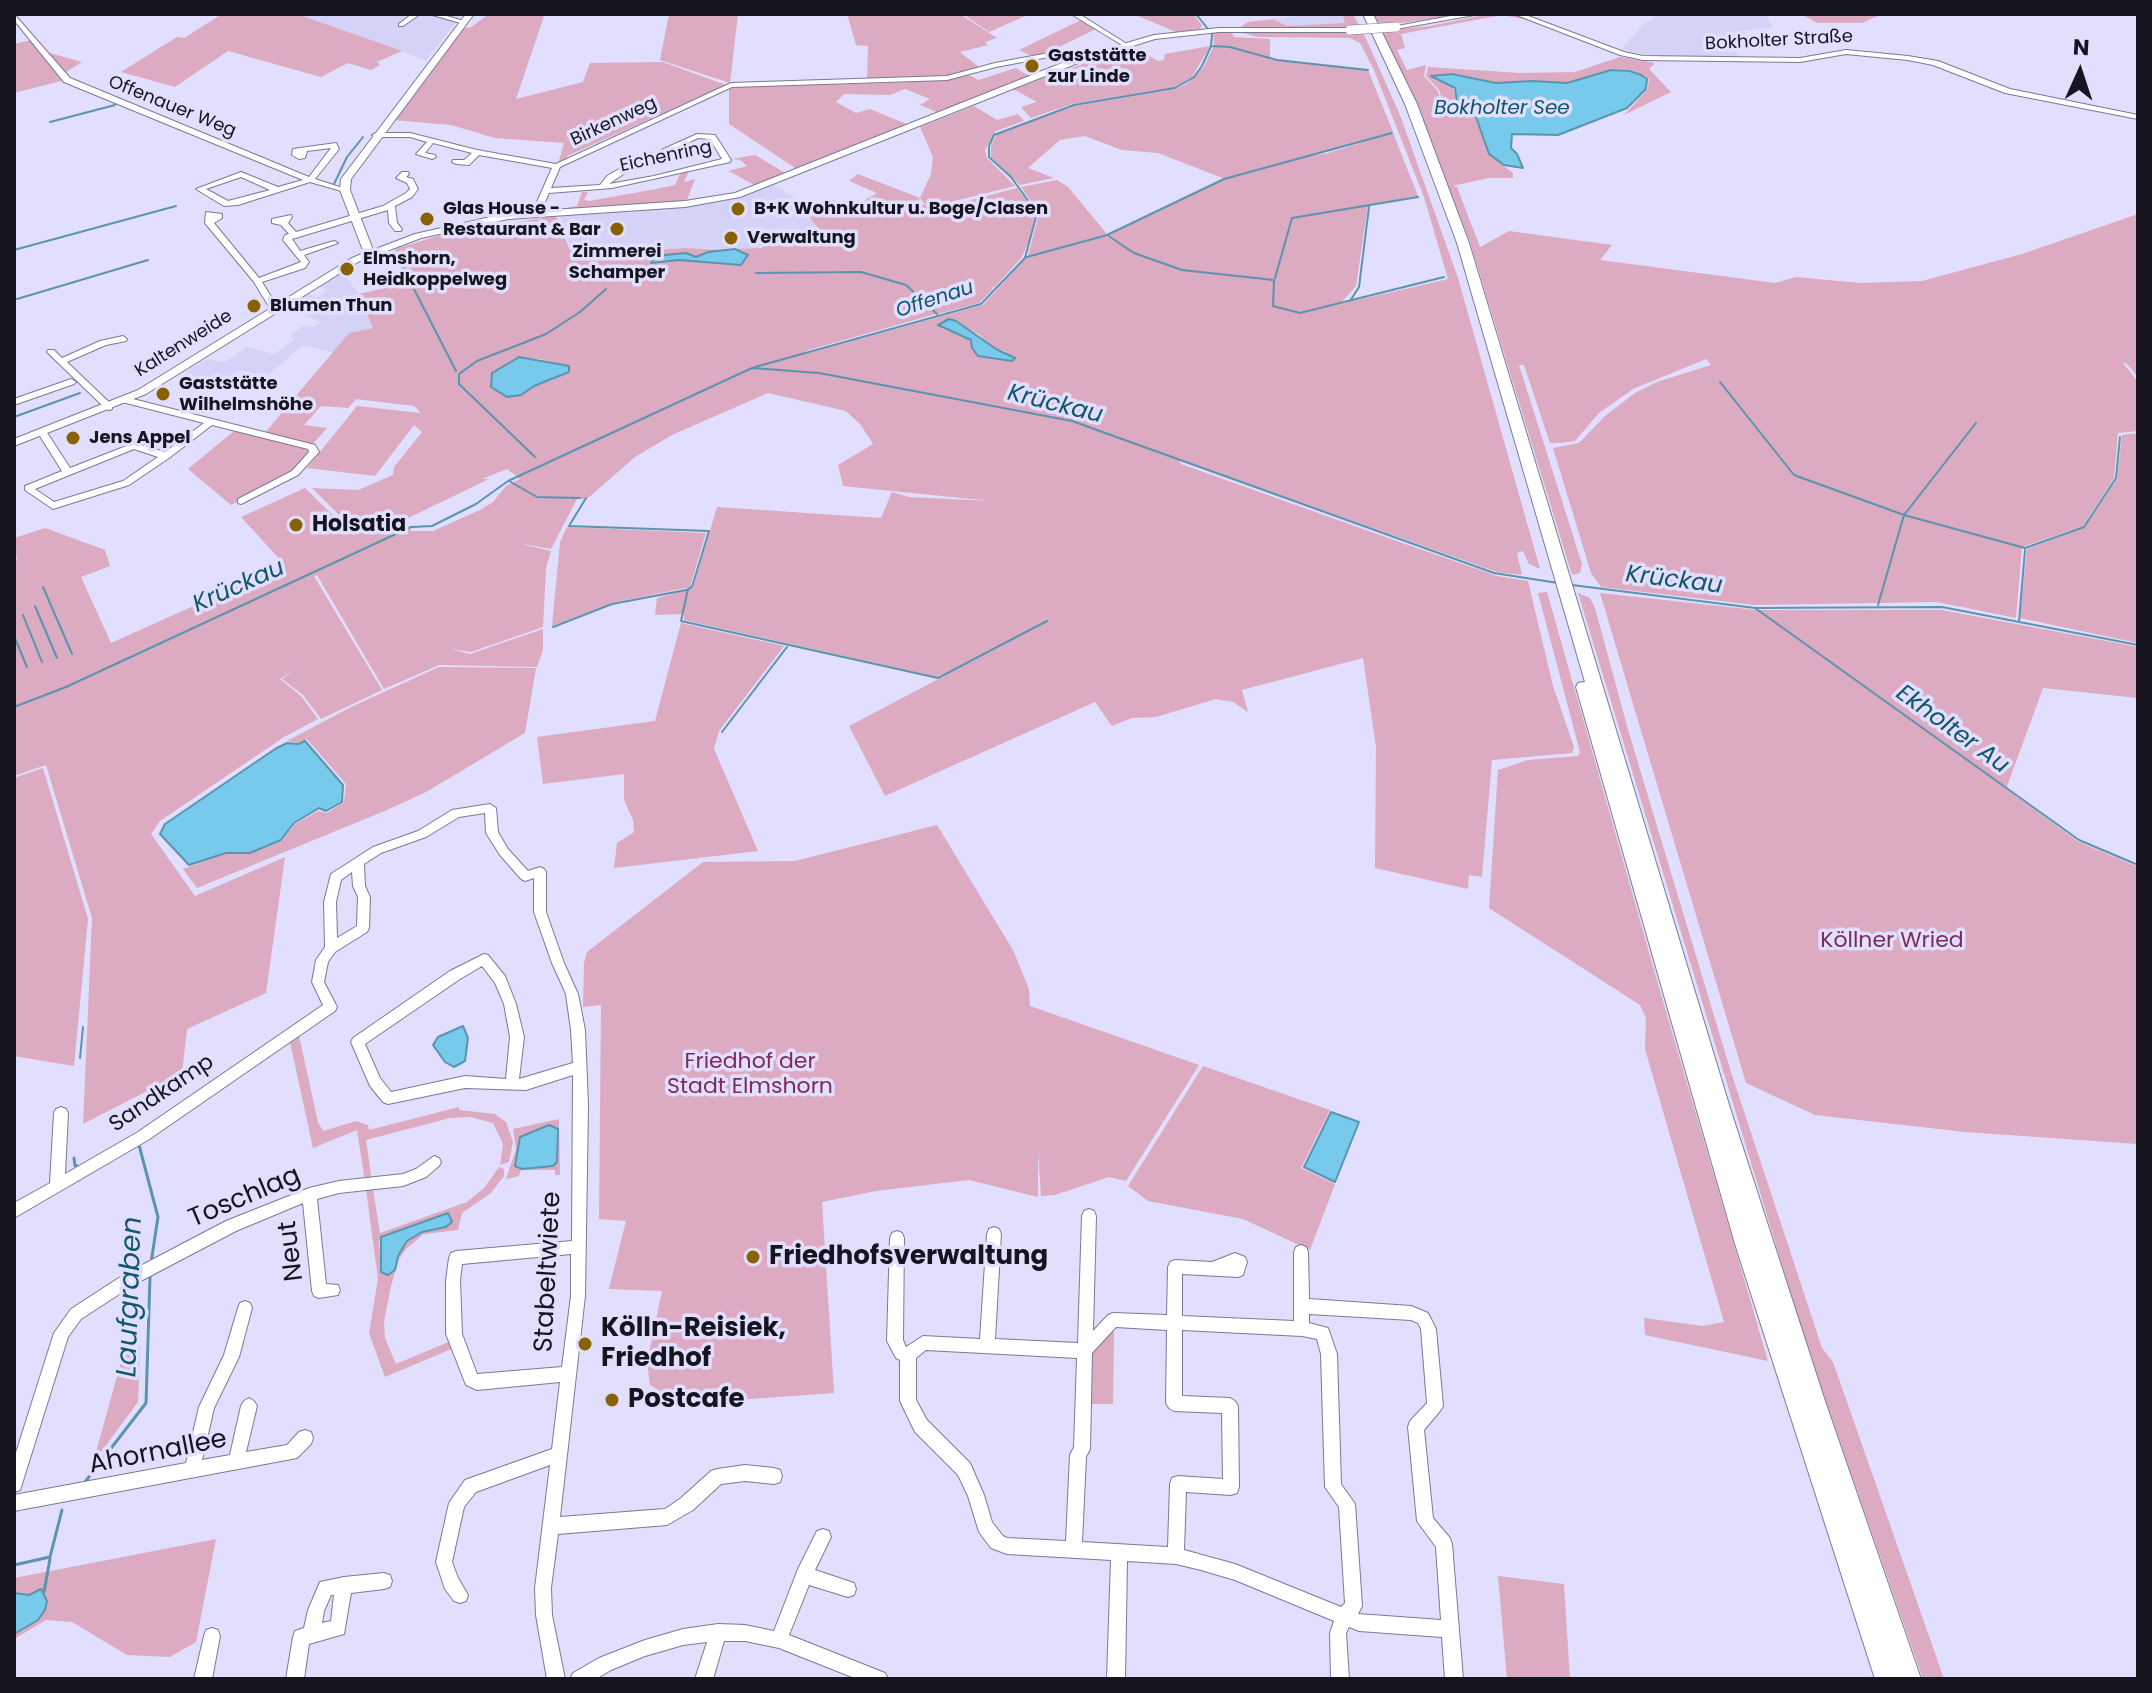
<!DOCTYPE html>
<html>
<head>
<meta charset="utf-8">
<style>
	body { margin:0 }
	#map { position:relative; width:2152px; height:1693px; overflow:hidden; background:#e1dffd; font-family:Poppins,sans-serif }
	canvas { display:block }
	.frame { position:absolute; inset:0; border:16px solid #16151f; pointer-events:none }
	.north { position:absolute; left:2040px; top:32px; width:80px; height:80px; -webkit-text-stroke:6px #e1dffd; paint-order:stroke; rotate:3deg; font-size:22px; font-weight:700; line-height:32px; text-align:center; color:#16151f }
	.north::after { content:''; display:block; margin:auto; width:28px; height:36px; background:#16151f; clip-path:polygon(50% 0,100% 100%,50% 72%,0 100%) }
</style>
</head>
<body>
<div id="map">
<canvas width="2152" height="1693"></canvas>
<div class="frame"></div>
<div class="north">N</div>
</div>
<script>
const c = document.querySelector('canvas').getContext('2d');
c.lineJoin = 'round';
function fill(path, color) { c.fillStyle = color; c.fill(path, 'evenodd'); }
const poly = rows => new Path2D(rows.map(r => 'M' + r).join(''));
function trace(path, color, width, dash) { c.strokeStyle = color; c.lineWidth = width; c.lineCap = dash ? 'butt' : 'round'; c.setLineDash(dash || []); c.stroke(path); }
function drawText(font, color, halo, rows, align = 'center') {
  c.font = font + ' Poppins,sans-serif'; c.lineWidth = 7; c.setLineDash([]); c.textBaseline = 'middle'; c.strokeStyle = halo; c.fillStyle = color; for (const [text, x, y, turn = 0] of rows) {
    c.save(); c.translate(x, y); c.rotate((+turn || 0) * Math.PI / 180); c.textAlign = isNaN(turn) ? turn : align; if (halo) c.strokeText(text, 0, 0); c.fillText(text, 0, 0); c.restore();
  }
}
fill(poly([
	[297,14,462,14,426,60],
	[1320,14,1344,16,1345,24,1287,26,1273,19],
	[1659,14,1765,14,1773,27,1744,31,1753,41,1728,43,1742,59,1650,56,1621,49,1644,24],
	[774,185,795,198,821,233,812,242,774,240,756,249,685,248,645,251,618,246,571,250,559,215,686,207,739,197],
	[342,272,359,294,373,328,349,333,335,353,303,345,266,377,241,370,215,386,186,372,206,359,225,362,247,347,274,354,295,339,290,336,304,325,314,327,322,322,306,316,314,309,292,301,306,292,317,298,327,290,316,286]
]), '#d4d2f7');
fill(poly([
	[222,14,297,14,402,51,377,62,380,65,371,70,348,63,321,77,228,51,175,87,121,72,177,37,184,38],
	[489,14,558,14,544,16,516,99,583,82,590,63,663,62,726,85,567,156,567,161,558,164,564,143,495,138,451,125,393,120,461,29,471,27],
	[669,14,738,14,730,83,660,60],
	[847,14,960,14,997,38,985,42,988,45,960,52,980,68,946,77,867,80,868,46,856,45],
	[963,14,1030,14,989,32],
	[1133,14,1193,14,1202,25,1200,29,1176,32],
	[1320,14,1353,14,1360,27,1239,28,1248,22,1273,19,1287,26,1345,23,1343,16],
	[1372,14,1467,14,1379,26],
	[1488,14,1513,14,1529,20,1502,15,1401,34,1405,48,1397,50,1407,70,1426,65,1424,76,1437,90,1447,115,1439,90,1426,76,1428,67,1520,73,1575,72,1620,57,1655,63,1649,69,1671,92,1624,115,1648,89,1649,79,1632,70,1611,69,1567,83,1495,82,1452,73,1431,76,1453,88,1457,102,1475,117,1489,154,1513,173,1513,178,1489,178,1452,186,1457,187,1480,247,1509,231,1612,245,1600,260,1775,283,1796,277,1860,283,1922,281,2022,254,2138,214,2138,377,2126,363,2123,363,2138,382,2138,431,2118,433,2114,478,2083,526,2022,547,2016,618,1937,602,1754,605,1601,587,1591,573,1553,448,1579,443,1605,416,1635,393,1657,382,1711,365,1706,359,1633,389,1599,413,1575,441,1561,443,1550,443,1524,365,1519,365,1582,564,1580,573,1572,575,1470,242,1401,72,1381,31,1430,26],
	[1801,14,1915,14,1916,15,1878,16,1862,23,1817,23],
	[1081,20,1096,29,1036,58,1019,50],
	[1239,32,1363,32,1400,115,1458,278,1540,569,1529,564,1523,551,1517,553,1522,575,1497,572,1178,459,1181,464,1391,539,1497,576,1528,581,1553,686,1574,747,1572,753,1492,760,1482,877,1469,875,1468,889,1375,868,1376,747,1363,658,1242,690,1248,712,1233,702,1216,699,1156,717,1132,718,1112,726,1095,702,885,796,849,726,1049,621,937,677,684,620,684,614,655,615,657,598,693,588,717,507,881,518,892,492,909,497,991,501,843,486,838,465,873,444,860,424,846,411,768,393,672,435,635,457,587,499,577,499,551,549,518,543,551,551,546,568,543,627,471,652,450,649,470,654,543,629,543,650,537,667,439,665,384,689,317,575,314,576,382,690,321,719,303,695,282,679,294,669,280,679,301,696,318,719,284,737,160,821,151,834,195,896,285,857,266,993,187,1029,182,1073,83,1124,92,918,46,765,14,776,14,562,17,560,14,538,45,528,105,550,110,566,81,577,111,643,285,565,241,517,305,488,351,533,356,532,312,488,358,490,393,475,394,467,422,432,414,425,375,476,307,468,357,406,421,413,414,406,356,399,348,408,321,406,304,425,327,428,313,444,264,434,349,333,373,328,359,294,411,282,395,249,447,233,556,216,570,250,618,246,645,251,685,248,727,250,709,252,698,257,681,253,655,256,704,262,744,251,735,249,762,248,766,243,774,240,812,242,821,232,800,205,829,200,881,207,917,204,944,207,1017,188,1033,209,1035,215,1030,239,1022,257,994,288,990,286,993,289,979,303,938,314,906,285,936,314,805,351,809,353,983,305,1026,258,1106,236,1135,253,1108,235,1225,179,1158,153,1122,150,1085,136,1060,140,1028,168,1054,178,1020,185,991,157,991,146,996,135,1004,131,1075,106,1176,89,1186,84,1204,67,1213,47,1218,46,1214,45,1213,33,1232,33,1234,37,1270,39,1270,60,1368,70,1393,132,1305,157,1328,153,1393,133,1418,196,1368,205,1356,286,1341,303,1306,312,1448,279,1424,197,1374,70,1360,43,1350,38,1258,37],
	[949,319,978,334,996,349,1005,351,1012,361,978,356,972,340,941,328],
	[518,357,539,359,568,366,553,380,534,386,521,395,492,373],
	[507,469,520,479,506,486,493,502,480,510,433,531,412,531,402,521,489,479,482,479],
	[31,40,46,52,82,62,66,72,69,79,14,93,14,44],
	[1210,46,1192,77,1173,88,1072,104,1031,118,1021,107,1037,102,1013,89,1125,49,1134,47,1158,61,1164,60,1165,54],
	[1016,68,1029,76,939,113,920,105,930,99,905,89,890,95,844,94,836,102,856,113,870,109,909,125,798,170,729,124,729,88,733,87,892,83,948,80,969,75,978,80],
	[974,106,997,120,1018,114,1024,121,996,131,985,150,987,158,1015,186,943,204,925,204,920,198,918,202,862,202,877,193,849,181,858,174,920,198,931,174,933,157,920,127],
	[755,155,787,174,756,186,729,171,747,166,740,160,732,159],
	[689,171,684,182,695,179,686,202,559,209,577,206,582,192,588,192,584,200,589,201,656,189,675,185,680,174],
	[1057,180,1068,187,1107,234,1028,256,1039,213,1021,187],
	[234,431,302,447,311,450,303,464,284,478,231,505,188,469],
	[2138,433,2138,643,2020,618,2027,549,2085,527,2117,478,2122,435],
	[567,527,706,533,690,587,612,603,552,626,560,542],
	[1547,592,1658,984,1768,1361,1645,1335,1644,1318,1703,1326,1724,1322,1645,1049,1646,1018,1640,1005,1489,908,1498,770,1528,760,1578,756,1580,752,1538,593],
	[1578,593,1590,598,1595,608,1629,733,1731,1072,1822,1348,1833,1362,1944,1679,1923,1679,1807,1347],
	[1600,593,1756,610,1942,610,2138,647,2138,698,2043,688,2006,789,2079,842,2138,867,2138,1144,1965,1132,1815,1115,1746,1083],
	[681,623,784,646,719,731,714,749,758,851,614,868,617,843,634,832,633,820,624,800,624,774,543,784,537,737,655,721],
	[439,667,536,668,525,733,426,792,387,810,197,888,183,869,225,854,250,854,282,841,295,824,318,811,327,813,344,802,346,784,307,739,300,743,287,741,351,707],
	[43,768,88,919,74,1066,14,1056,14,778],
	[937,825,1013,950,1029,989,1030,1006,1199,1065,1126,1181,1109,1177,1055,1195,1041,1196,1038,1151,1038,1197,969,1180,876,1191,822,1202,834,1393,681,1404,650,1385,647,1362,662,1291,609,1289,626,1221,599,1219,601,1005,583,1007,584,963,587,952,703,862,795,861],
	[299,1036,318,1122,323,1131,356,1121,368,1125,369,1130,459,1107,459,1110,495,1114,506,1122,513,1142,509,1162,500,1165,503,1144,493,1123,470,1117,450,1118,366,1140,372,1182,365,1182,357,1130,313,1148,290,1042],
	[1203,1066,1330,1110,1301,1168,1335,1184,1310,1250,1243,1219,1148,1201,1128,1186],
	[559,1119,560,1175,555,1175,555,1170,521,1170,519,1176,506,1179,516,1149,513,1129],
	[499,1167,504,1169,504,1176,491,1193,462,1213,458,1230,424,1234,407,1248,399,1259,391,1286,384,1322,385,1338,396,1364,451,1341,454,1348,385,1377,369,1333,378,1279,366,1189,373,1189,380,1233,467,1202,484,1188],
	[452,1218,446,1227,422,1232,407,1241,381,1272,379,1241],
	[1114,1331,1113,1404,1086,1404,1088,1354],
	[140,1347,138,1402,93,1463,124,1351],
	[216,1539,196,1642,170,1657,127,1655,72,1622,46,1620,14,1639,14,1578],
	[1498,1576,1564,1584,1570,1679,1507,1679]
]), '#dcaac1');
const water = poly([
	[1611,70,1630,71,1641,75,1647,79,1646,89,1627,108,1558,135,1512,134,1511,148,1517,154,1523,168,1504,165,1489,154,1476,117,1457,102,1455,88,1431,76,1452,74,1496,83,1532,81,1567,83,1611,70],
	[735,249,748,255,741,265,679,260,651,263,655,256,686,253,696,257,708,252,735,249],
	[949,319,956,321,996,349,1015,358,1012,361,978,356,972,348,971,340,938,325,949,319],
	[519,357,569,366,569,372,534,386,521,395,507,397,491,387,492,373,519,357],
	[305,741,343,785,342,802,326,811,319,808,294,823,281,840,250,853,226,853,189,865,160,834,165,824,275,749,287,743,299,744,305,741],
	[463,1026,468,1038,465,1061,454,1067,445,1062,433,1045,438,1037,463,1026],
	[1331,1112,1359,1122,1335,1182,1304,1167,1331,1112],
	[549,1125,558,1129,557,1162,553,1166,522,1169,515,1166,520,1137,549,1125],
	[448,1213,452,1222,446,1227,422,1232,407,1241,398,1256,395,1270,388,1275,381,1272,381,1237,448,1213],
	[41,1589,47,1601,45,1610,38,1620,14,1634,14,1593,29,1595,41,1589]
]);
fill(water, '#77caeb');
trace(water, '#5a94ae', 2);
trace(poly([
	[1196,14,1208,29],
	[1211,46,1230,47,1277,60,1368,70],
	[50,122,115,105],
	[334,184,347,157,363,137],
	[1107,235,1134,253,1182,270,1274,280,1273,306,1300,313,1444,277],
	[14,250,176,206],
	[395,252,456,371],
	[1027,257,1107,235,1224,179,1392,133],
	[756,273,861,272,906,285,937,314],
	[1275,278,1292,218,1418,197],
	[17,299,148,260],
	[1350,301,1359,287,1369,207],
	[755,367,981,304,1025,258,1037,213,1011,177,989,157,989,146,994,135,1074,105,1175,88,1194,77,1202,66,1211,46,1212,34],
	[1720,382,1794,475,1904,515,2025,548,2084,527,2116,478,2120,437],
	[14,417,80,393],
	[535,457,459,384,459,374,477,361,546,334,580,312,606,289],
	[509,481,537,497,580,498],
	[586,498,569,526,709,531,692,587,688,589,681,621,938,678,1047,621],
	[1572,585,1755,608,1942,607,2138,645],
	[43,587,72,654],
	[1878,605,1904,515,1976,423],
	[35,606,57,658],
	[1755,608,2079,840,2138,865],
	[23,615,42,662],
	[2019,622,2025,550],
	[553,627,612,604,686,590],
	[14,636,27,667],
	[14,707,66,687,411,527,432,526,476,504,508,481,752,368,819,373,1072,421,1494,573,1558,583],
	[722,732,787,647],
	[80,1058,83,1027]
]), '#5a94ae', 2);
trace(poly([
	[139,1145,158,1217,151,1263],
	[74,1158,75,1166,78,1166],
	[85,1482,146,1403,150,1277],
	[14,1565,50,1557,62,1510],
	[44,1592,50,1559]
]), '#5a94ae', 3);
const minor = poly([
	[14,14,70,78,309,177,331,148,307,151,305,158,299,159,292,155,293,149,336,143,339,149,315,179,349,190,345,192,310,182,238,205,224,206,196,189,241,172,278,187,303,180,64,82,14,20,14,14],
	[241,177,270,190,228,201,206,189,241,177],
	[412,14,420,14,403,26,399,26,399,24,412,14],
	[429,14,440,14,467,22,464,24,429,14],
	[1071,14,1079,14,1127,44,1122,45,1071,14],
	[1514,14,1523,14,1624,52,1643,56,1800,58,1846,50,1908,56,1938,61,2010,89,2138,115,2138,119,2005,93,1933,65,1908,60,1846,54,1800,62,1643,60,1620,55,1514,14],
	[1054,52,1079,61,1075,63,1054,56,996,67,947,80,732,87,560,167,551,188,600,185,607,176,619,169,697,134,715,135,731,160,730,162,612,188,549,193,540,213,536,215,532,213,552,168,479,155,469,165,456,164,452,162,453,160,464,160,472,153,433,143,425,153,435,155,436,157,432,159,416,154,427,142,410,137,376,137,372,135,376,133,410,133,477,150,556,164,731,83,947,76,995,63,1054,52],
	[698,138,710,139,722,159,654,176,609,184,625,173,698,138],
	[402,172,408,172,409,174,406,177,413,179,418,189,412,197,395,206,397,223,402,229,401,231,395,231,389,223,388,210,292,239,300,251,334,241,338,243,304,255,309,262,305,268,262,282,278,308,277,310,271,310,254,282,205,223,206,212,222,214,222,218,214,223,259,278,301,262,283,240,285,235,289,234,281,225,272,223,272,219,291,215,292,217,288,223,296,232,383,206,406,193,410,189,407,183,396,178,402,172],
	[123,336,127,339,126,341,106,345,67,362,112,405,112,409,109,410,106,409,47,352,48,350,54,350,62,358,100,341,123,336],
	[71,379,76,382,74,384,14,405,14,399,71,379],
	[125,397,315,445,319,452,298,475,241,504,238,503,238,499,292,471,309,452,308,449,212,425,169,458,129,485,53,509,25,490,25,486,62,471,38,433,40,431,46,431,70,468,134,443,165,452,204,423,122,402,120,400,125,397],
	[134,449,158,457,123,481,54,502,35,489,134,449],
	[490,804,496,808,498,832,508,849,528,871,540,867,544,869,546,872,546,912,564,963,578,994,585,1030,588,1105,585,1296,560,1517,665,1509,681,1498,711,1471,717,1469,745,1465,774,1468,780,1470,782,1476,780,1482,774,1484,745,1481,721,1484,693,1510,667,1525,558,1534,551,1588,552,1615,565,1679,547,1679,536,1615,535,1588,550,1465,476,1492,464,1507,452,1562,458,1578,468,1595,466,1601,460,1603,454,1601,445,1589,436,1562,449,1503,465,1480,552,1449,560,1382,477,1390,466,1385,446,1334,446,1281,449,1258,451,1253,456,1251,572,1241,573,1075,526,1090,465,1088,388,1104,383,1102,370,1086,351,1042,353,1038,450,971,484,954,488,955,505,976,516,1004,524,1037,519,1079,573,1063,571,1030,566,994,552,963,534,912,534,878,525,881,521,879,500,855,486,833,485,813,459,817,426,837,381,853,364,864,365,886,370,897,369,928,367,932,335,952,328,962,324,982,337,1007,335,1011,148,1140,14,1218,14,1203,50,1183,54,1113,56,1109,61,1107,66,1109,68,1113,65,1174,138,1132,323,1005,312,982,316,960,325,947,324,902,331,874,373,847,418,831,452,810,490,804],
	[352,872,353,886,358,897,357,926,337,938,336,902,341,880,352,872],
	[482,966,495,983,504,1004,510,1037,506,1079,465,1076,391,1092,380,1078,365,1044,460,979,482,966],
	[571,1254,571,1296,562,1367,477,1374,462,1334,460,1281,462,1264,571,1254],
	[434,1156,439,1158,441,1162,439,1166,426,1177,403,1186,339,1193,317,1199,326,1284,338,1285,340,1290,338,1295,319,1298,314,1296,312,1291,303,1203,236,1231,135,1284,81,1319,68,1337,22,1484,20,1490,14,1492,14,1459,54,1333,71,1309,125,1274,226,1221,309,1188,339,1181,403,1174,416,1169,434,1156],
	[1089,1209,1094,1211,1096,1216,1093,1331,1108,1315,1113,1313,1167,1315,1168,1267,1170,1262,1175,1260,1212,1262,1235,1253,1245,1257,1247,1262,1243,1275,1238,1277,1182,1274,1182,1316,1294,1321,1294,1252,1296,1247,1301,1245,1306,1247,1308,1252,1309,1299,1411,1306,1428,1313,1436,1329,1443,1406,1440,1411,1424,1430,1433,1518,1450,1538,1452,1544,1463,1679,1445,1679,1442,1637,1359,1631,1349,1627,1346,1633,1349,1679,1331,1679,1330,1633,1334,1621,1235,1580,1201,1570,1176,1564,1127,1561,1125,1679,1107,1679,1111,1560,1007,1554,991,1548,979,1532,968,1496,958,1475,915,1432,900,1401,900,1360,896,1358,887,1341,890,1238,892,1233,897,1231,902,1233,904,1238,903,1340,906,1347,923,1336,980,1339,987,1234,989,1229,994,1227,999,1229,1001,1234,995,1339,1078,1343,1082,1216,1084,1211,1089,1209],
	[1309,1314,1411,1320,1418,1323,1421,1329,1427,1403,1410,1421,1408,1427,1417,1521,1436,1547,1441,1620,1358,1614,1362,1606,1355,1504,1341,1484,1337,1354,1328,1328,1309,1323,1309,1314],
	[1116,1327,1167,1330,1166,1403,1169,1408,1174,1411,1222,1413,1223,1479,1178,1476,1172,1478,1170,1484,1168,1547,1082,1542,1086,1457,1090,1449,1092,1353,1116,1327],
	[1182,1330,1302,1336,1317,1339,1321,1354,1325,1487,1339,1507,1345,1603,1341,1607,1235,1564,1184,1550,1186,1492,1231,1495,1237,1493,1239,1487,1238,1406,1235,1401,1230,1398,1182,1396,1182,1330],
	[926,1350,1077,1358,1074,1447,1070,1455,1066,1541,1007,1538,1003,1536,992,1522,984,1495,970,1463,927,1420,916,1400,916,1358,926,1350],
	[245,1301,250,1303,252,1308,239,1357,214,1408,202,1460,230,1455,241,1406,244,1401,249,1398,254,1401,257,1406,246,1452,287,1445,299,1432,305,1430,311,1432,313,1438,311,1444,297,1458,14,1511,14,1495,186,1463,199,1407,224,1355,238,1308,240,1303,245,1301],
	[823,1529,829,1531,831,1537,815,1570,854,1583,856,1589,854,1595,848,1597,809,1585,789,1635,885,1673,888,1679,857,1679,779,1648,745,1641,724,1641,713,1679,695,1679,707,1642,683,1645,645,1656,611,1670,596,1679,570,1679,573,1673,599,1658,645,1640,683,1629,718,1624,745,1625,774,1631,798,1569,817,1531,823,1529],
	[384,1573,390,1575,392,1581,390,1587,384,1589,351,1593,344,1634,309,1644,304,1679,286,1679,293,1637,295,1631,304,1628,308,1610,320,1582,344,1577,384,1573],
	[331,1595,334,1595,331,1621,322,1623,324,1611,331,1595],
	[212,1628,218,1630,220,1636,212,1679,194,1679,204,1636,206,1630,212,1628]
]);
const major = poly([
	[466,14,474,14,351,179,350,190,373,250,415,234,508,213,685,201,735,193,1072,59,1154,35,1219,28,1350,28,1354,30,1350,32,1219,32,1155,39,1078,63,740,197,685,207,508,219,421,238,358,262,146,394,14,446,14,439,138,390,352,258,364,253,340,190,341,179,466,14],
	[1461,14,1480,14,1396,29,1392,27,1461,14]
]);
const highway = poly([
	[1363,14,1373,14,1417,104,1469,243,1730,1108,1825,1401,1921,1679,1875,1679,1735,1244,1576,687,1578,683,1585,682,1457,243,1405,104,1363,14]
]);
trace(minor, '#7b7994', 2);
trace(major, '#7b7994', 2);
trace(highway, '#7b7994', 2);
fill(minor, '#fff');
fill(major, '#fff');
fill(highway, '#fff');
const majorBridge = poly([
	[1350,30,1396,27]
]);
trace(majorBridge, '#7b7994', 10, []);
trace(majorBridge, '#fff', 9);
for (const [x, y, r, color] of [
	[1032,66,8,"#886100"],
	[738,209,8,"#886100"],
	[427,219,8,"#886100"],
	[617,229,8,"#886100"],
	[731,238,8,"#886100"],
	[347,269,8,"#886100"],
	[254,306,8,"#886100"],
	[163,394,8,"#886100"],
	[73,438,8,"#886100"],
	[296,525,8,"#886100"],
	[753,1257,8,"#886100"],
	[585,1344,8,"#886100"],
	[612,1400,8,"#886100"]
]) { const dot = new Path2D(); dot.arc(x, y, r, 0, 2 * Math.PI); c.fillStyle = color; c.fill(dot); trace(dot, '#e1dffd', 3); }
drawText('18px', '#16151f', '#e1dffd', [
	["Bokholter Straße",1779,41,-3],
	["Offenauer Weg",172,107,22],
	["Birkenweg",614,122,-25],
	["Eichenring",666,157,-12],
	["Kaltenweide",184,344,-32]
]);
drawText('bold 18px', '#16151f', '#e1dffd', [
	["Gaststätte",1048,56],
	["zur Linde",1048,77],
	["Glas House -",443,209],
	["Restaurant & Bar",443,230],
	["B+K Wohnkultur u. Boge/Clasen",754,209],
	["Verwaltung",747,238],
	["Zimmerei",617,252,"center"],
	["Schamper",617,273,"center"],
	["Elmshorn,",363,259],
	["Heidkoppelweg",363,280],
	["Blumen Thun",270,306],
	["Gaststätte",179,384],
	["Wilhelmshöhe",179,405],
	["Jens Appel",89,438]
], 'left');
drawText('italic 20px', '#12566d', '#e1dffd', [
	["Bokholter See",1502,109],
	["Offenau",935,300,-18]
]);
drawText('bold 22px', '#16151f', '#e1dffd', [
	["Holsatia",312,525]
], 'left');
drawText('22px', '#7d2c59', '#e1dffd', [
	["Köllner Wried",1892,941],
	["Friedhof der",750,1062],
	["Stadt Elmshorn",750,1087]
]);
drawText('22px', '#16151f', '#e1dffd', [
	["Sandkamp",162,1094,-34]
]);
drawText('italic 24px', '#12566d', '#e1dffd', [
	["Krückau",1055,405,14],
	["Krückau",1674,581,7],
	["Krückau",239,587,-24],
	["Ekholter Au",1952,730,36]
]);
drawText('26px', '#16151f', '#e1dffd', [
	["Toschlag",245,1198,-23],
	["Neut",292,1251,-97],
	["Stabeltwiete",549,1272,-87],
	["Ahornallee",158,1453,-11]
]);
drawText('bold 26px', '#16151f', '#e1dffd', [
	["Friedhofsverwaltung",769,1257],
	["Kölln-Reisiek,",601,1329],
	["Friedhof",601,1359],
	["Postcafe",628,1400]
], 'left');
drawText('italic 28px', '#12566d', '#e1dffd', [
	["Laufgraben",131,1297,-88]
]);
</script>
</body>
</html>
